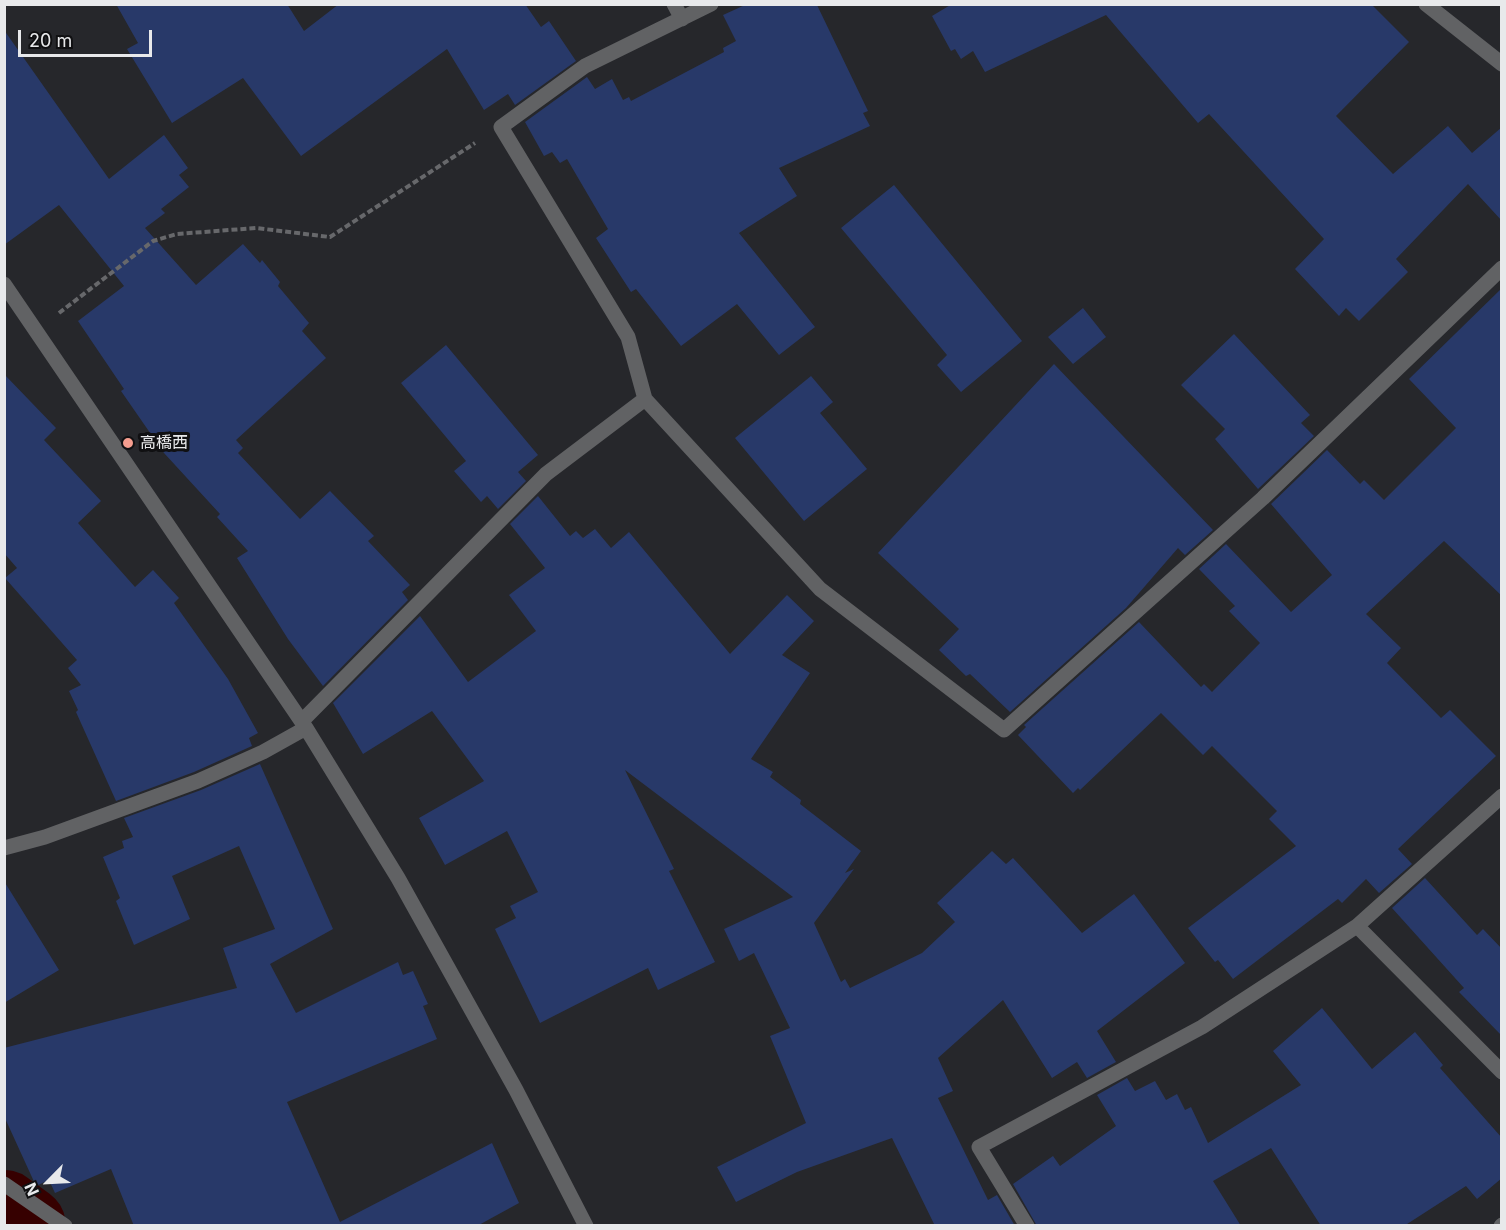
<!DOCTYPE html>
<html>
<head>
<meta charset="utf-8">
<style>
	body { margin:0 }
	#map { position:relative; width:1506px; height:1230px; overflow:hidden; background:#26272b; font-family:Inter,sans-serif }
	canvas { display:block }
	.frame { position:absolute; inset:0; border:6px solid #e8e9eb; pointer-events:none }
	.north { position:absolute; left:18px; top:1152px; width:60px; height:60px; -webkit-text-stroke:4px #101012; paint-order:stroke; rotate:246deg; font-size:16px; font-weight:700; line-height:24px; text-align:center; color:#e8e9eb }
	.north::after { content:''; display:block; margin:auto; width:21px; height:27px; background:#e8e9eb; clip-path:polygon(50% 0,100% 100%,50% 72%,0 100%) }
	.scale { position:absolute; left:18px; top:30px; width:134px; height:27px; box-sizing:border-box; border:3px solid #e8e9eb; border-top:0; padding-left:8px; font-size:18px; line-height:21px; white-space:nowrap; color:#e8e9eb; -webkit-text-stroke:4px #101012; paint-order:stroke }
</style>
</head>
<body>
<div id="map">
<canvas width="1506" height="1230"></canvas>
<div class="frame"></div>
<div class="north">N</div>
<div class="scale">20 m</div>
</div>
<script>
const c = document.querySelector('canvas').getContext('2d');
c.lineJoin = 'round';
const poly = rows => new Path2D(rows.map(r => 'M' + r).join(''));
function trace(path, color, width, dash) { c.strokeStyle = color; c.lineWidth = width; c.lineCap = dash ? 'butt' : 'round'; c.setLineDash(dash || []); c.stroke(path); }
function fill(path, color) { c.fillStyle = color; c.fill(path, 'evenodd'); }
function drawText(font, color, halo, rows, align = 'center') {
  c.font = font + ' Inter,"Noto Sans JP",sans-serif'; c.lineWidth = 6; c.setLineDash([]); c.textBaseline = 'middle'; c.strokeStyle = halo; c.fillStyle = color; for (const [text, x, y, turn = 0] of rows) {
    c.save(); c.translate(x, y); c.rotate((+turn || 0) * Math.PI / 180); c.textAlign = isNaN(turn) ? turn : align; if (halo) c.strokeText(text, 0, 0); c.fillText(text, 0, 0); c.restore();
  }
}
trace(poly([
	[4,1210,26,1226]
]), '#360000', 80);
fill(poly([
	[116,4,287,4,304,31,339,4,525,4,541,27,549,21,576,61,515,105,508,94,484,110,447,49,301,156,243,78,172,123,127,49,138,43],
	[952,4,1371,4,1409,42,1336,116,1393,174,1448,126,1472,153,1502,127,1502,221,1468,184,1396,259,1408,272,1359,321,1346,308,1339,316,1295,269,1324,239,1209,114,1198,123,1106,15,985,72,973,51,961,59,955,49,951,51,932,16],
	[745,5,817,5,868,111,863,113,870,126,779,168,797,196,739,233,815,327,779,355,737,304,681,346,636,289,631,292,596,238,608,229,567,159,560,163,552,152,544,156,525,122,587,77,595,89,612,79,623,100,629,97,631,101,724,52,723,48,736,41,723,15],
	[4,30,109,179,164,135,188,168,179,175,189,187,161,209,165,213,145,228,196,285,243,244,260,263,262,260,280,282,278,286,309,323,302,331,326,358,236,440,243,448,238,453,300,519,330,491,374,536,368,541,410,585,402,592,408,600,323,686,288,639,237,558,248,551,217,517,220,514,164,453,121,391,124,389,78,321,124,286,59,205,4,245],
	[894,185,1022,341,961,392,937,365,947,355,841,228],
	[1502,288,1502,596,1444,541,1366,614,1401,648,1387,663,1441,718,1450,710,1496,756,1398,849,1412,864,1379,893,1366,879,1342,903,1338,899,1233,979,1218,960,1215,962,1188,928,1296,846,1269,819,1277,811,1212,746,1203,755,1161,713,1080,790,1078,788,1073,793,1018,735,1026,727,1024,725,1139,622,1201,687,1204,684,1212,692,1260,643,1229,611,1235,606,1199,569,1226,544,1291,612,1332,575,1271,504,1327,450,1360,484,1364,480,1384,500,1456,428,1409,379],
	[1083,308,1106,337,1073,364,1048,337],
	[1234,334,1310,415,1301,423,1314,436,1258,489,1215,439,1225,429,1181,385],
	[446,345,538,455,518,472,526,481,498,509,487,496,481,502,454,471,466,461,401,383],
	[1054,364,1213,530,1185,555,1178,548,1126,608,1010,712,970,674,966,676,939,650,959,629,878,553],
	[4,374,56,428,44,440,101,501,78,523,135,587,153,570,179,598,174,603,228,679,258,733,249,738,252,746,194,772,116,801,76,712,78,710,69,691,81,685,68,668,77,660,5,578,17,568,4,553],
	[811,376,833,402,820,413,867,469,804,521,735,438],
	[538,496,570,536,576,531,583,538,595,529,611,548,629,532,730,654,787,595,814,621,782,655,810,673,751,759,773,772,770,777,801,800,800,804,861,851,845,873,854,869,814,923,841,982,845,979,850,988,922,953,955,922,937,903,992,851,1006,864,1013,858,1082,933,1134,894,1185,963,1097,1031,1116,1062,1087,1078,1077,1062,1052,1078,1003,1000,938,1058,953,1091,938,1098,988,1200,997,1195,1015,1226,935,1226,892,1138,797,1172,736,1202,717,1167,806,1123,770,1036,790,1028,754,953,739,961,724,929,793,897,625,770,674,869,669,871,715,962,658,990,648,968,540,1023,495,929,516,918,510,906,538,892,507,831,445,865,419,818,484,781,432,711,363,754,333,703,420,616,468,682,536,631,509,595,545,568,510,524],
	[260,764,333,929,270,964,296,1013,398,962,403,975,413,971,428,1004,423,1006,437,1039,287,1102,340,1222,492,1143,519,1203,477,1226,134,1226,111,1169,55,1193,49,1180,36,1186,4,1116,4,1048,237,988,223,948,275,929,239,846,172,876,190,919,134,945,116,901,120,898,103,857,124,848,122,841,133,837,124,818,201,790],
	[1425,878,1477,935,1483,929,1502,949,1502,1036,1459,992,1464,988,1392,908],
	[4,881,59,970,4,1003],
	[1322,1008,1372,1069,1415,1032,1443,1065,1440,1068,1502,1138,1502,1178,1477,1199,1466,1186,1404,1226,1321,1226,1271,1148,1213,1181,1241,1226,1037,1226,1013,1184,1053,1156,1060,1166,1116,1126,1097,1095,1127,1078,1135,1091,1155,1081,1166,1100,1177,1094,1185,1110,1191,1107,1208,1143,1301,1085,1273,1051]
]), '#283969');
trace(poly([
	[59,313,153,241,177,234,256,228,330,237,475,143]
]), '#67686b', 4, [6, 3]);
trace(poly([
	[674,4,682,19],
	[711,4,585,66,501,127,628,337,645,399,820,589,1004,730,1263,498,1502,268],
	[1426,4,1502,64],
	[4,284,306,728,398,878,516,1090,586,1226],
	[302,721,546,474,645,399],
	[4,848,45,837,198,781,263,752,306,728],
	[1357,926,1502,1072],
	[4,1184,65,1226],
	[1027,1226,979,1147,1202,1027,1357,926,1502,796],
	[1501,1226,1502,1225]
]), '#616264', 15);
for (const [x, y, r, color] of [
	[128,443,6,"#f59d8f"]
]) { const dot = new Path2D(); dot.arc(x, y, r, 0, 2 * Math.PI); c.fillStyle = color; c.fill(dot); trace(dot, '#101012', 2); }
drawText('16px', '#e8e9eb', '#101012', [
	["高橋西",140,443]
], 'left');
</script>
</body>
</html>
